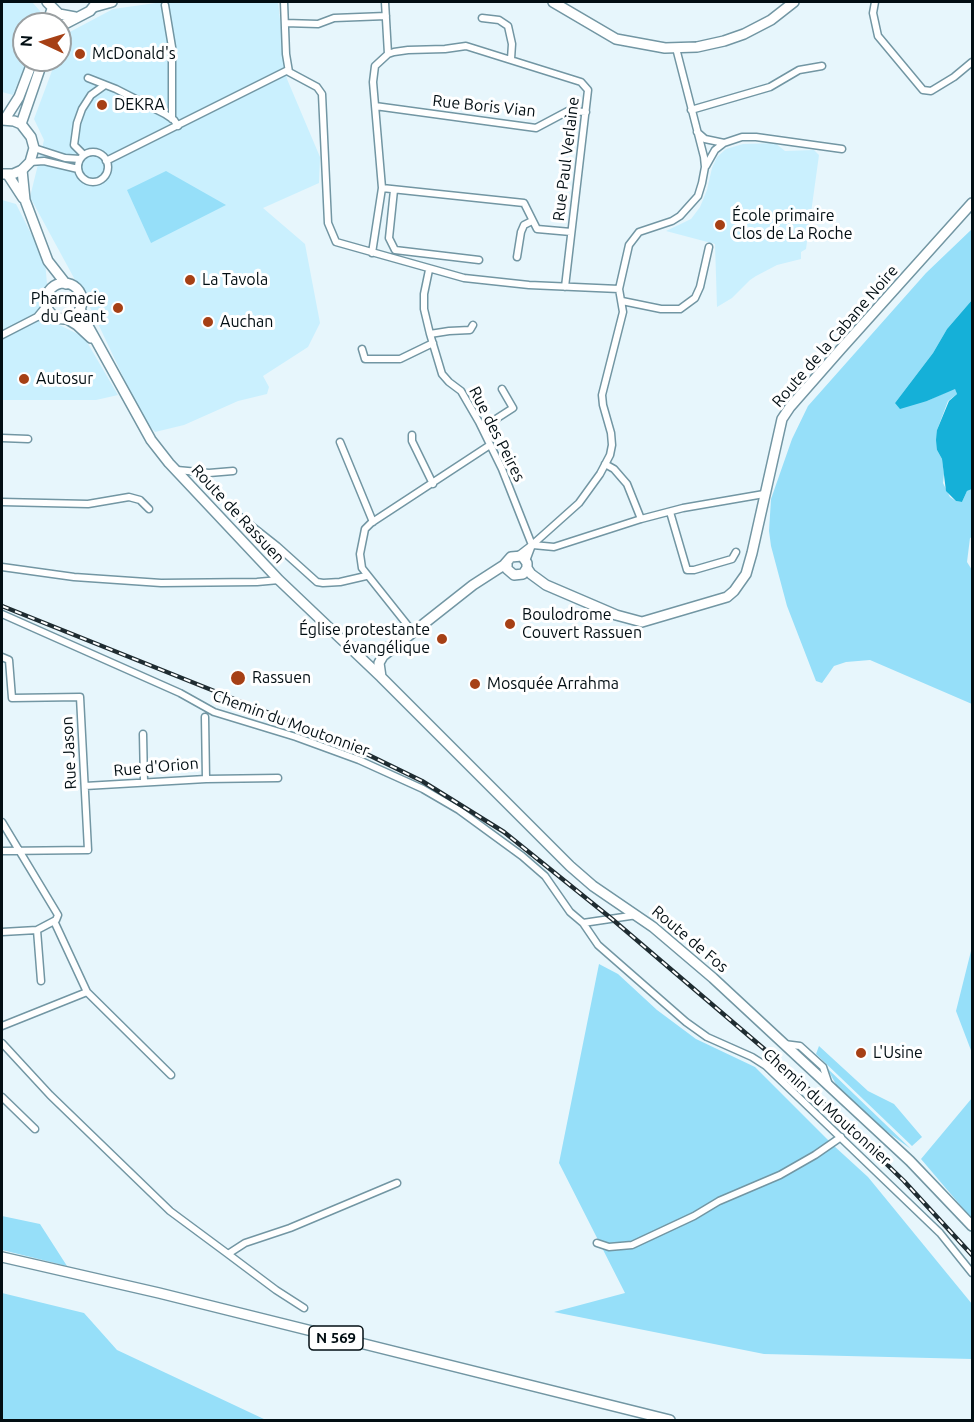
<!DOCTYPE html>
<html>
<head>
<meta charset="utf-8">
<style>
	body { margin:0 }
	#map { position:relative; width:974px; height:1422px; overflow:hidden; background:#e7f6fc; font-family:Ubuntu,sans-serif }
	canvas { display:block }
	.frame { position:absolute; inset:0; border:3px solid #020e13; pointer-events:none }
	.north { position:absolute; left:12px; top:12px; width:60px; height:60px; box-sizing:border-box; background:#fff; border:2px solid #9a9fa1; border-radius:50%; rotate:274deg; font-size:16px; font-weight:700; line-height:24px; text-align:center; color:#020e13 }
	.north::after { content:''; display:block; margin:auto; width:21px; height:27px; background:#a64015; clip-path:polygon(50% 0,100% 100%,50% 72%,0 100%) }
</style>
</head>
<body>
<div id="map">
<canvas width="974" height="1422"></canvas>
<div class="frame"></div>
<div class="north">N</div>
</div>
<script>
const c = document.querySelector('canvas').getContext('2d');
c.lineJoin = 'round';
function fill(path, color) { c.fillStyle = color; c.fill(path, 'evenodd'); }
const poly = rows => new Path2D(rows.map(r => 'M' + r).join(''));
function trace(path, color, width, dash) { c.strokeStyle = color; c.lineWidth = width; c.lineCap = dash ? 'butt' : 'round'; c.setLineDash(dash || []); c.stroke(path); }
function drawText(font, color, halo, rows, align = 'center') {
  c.font = font + ' Ubuntu,sans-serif'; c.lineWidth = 6; c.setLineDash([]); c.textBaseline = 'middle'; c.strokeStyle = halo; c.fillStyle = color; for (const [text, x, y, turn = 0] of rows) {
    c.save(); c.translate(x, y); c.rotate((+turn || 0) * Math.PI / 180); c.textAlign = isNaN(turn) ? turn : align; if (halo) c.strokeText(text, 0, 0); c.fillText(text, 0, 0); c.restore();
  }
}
fill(poly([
	[2,2,32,2,40,11,42,23,24,24,24,60,27,60,13,95,2,92],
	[163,2,278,2,287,79,320,157,319,183,263,208,305,244,320,323,308,347,263,376,269,387,267,394,238,401,184,425,155,432,143,419,93,313,30,197,44,140,34,119,56,60,60,60,60,51,66,34,113,9],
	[775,143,785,151,814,150,819,155,806,249,801,252,801,259,777,265,756,276,750,280,732,298,717,307,715,244,666,231,691,219,700,207,707,190,712,168,717,157,726,149,743,144],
	[2,200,16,204,45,261,47,284,40,309,47,319,84,337,118,395,96,400,2,400]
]), '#caf0fe');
fill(poly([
	[166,171,226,205,151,243,127,190],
	[972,229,972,300,947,329,933,353,895,403,927,401,955,388,957,394,948,401,937,430,937,450,942,459,944,474,943,483,950,497,956,501,962,502,967,491,972,489,972,537,970,538,967,562,972,570,972,704,870,660,846,662,834,666,822,683,816,681,787,606,771,546,769,531,771,499,792,439,808,406,926,273],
	[972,947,972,946,972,1053,956,1011],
	[599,964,618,974,657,1010,696,1039,755,1067,833,1145,868,1177,972,1304,972,1359,764,1354,554,1312,625,1293,559,1163],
	[819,1046,868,1091,894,1104,922,1137,912,1146,816,1054],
	[827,1068,911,1149,875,1123,839,1090],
	[972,1098,972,1219,921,1159],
	[2,1216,40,1224,67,1266,2,1250],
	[2,1293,84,1313,117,1350,266,1420,2,1420]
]), '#96dff9');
fill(poly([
	[972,300,972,489,967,491,962,502,956,501,946,491,942,459,937,450,936,440,937,430,949,401,957,394,955,389,927,401,900,409,895,403,933,353,947,329]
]), '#15b0d8');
const street = poly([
	[284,2,286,54,289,72,317,87,322,94,328,223,336,242,464,278,529,285,619,289],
	[385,2,388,54],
	[875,2,873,13,878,36,923,90,931,91,954,77,972,62],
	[165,5,172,47,172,119],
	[482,18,499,20,508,26,512,44,511,59],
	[285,23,318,24,334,18,386,16],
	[88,78,116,89,165,114,174,120,178,126],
	[375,106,536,128,568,111,586,112],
	[691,110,770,87,799,70,822,66],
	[697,132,705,139,724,143],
	[34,148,65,158,80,159],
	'78 167a15 15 0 1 1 30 0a15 15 0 1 1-30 0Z',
	[84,155,74,145,77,123,82,109,91,95,105,85],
	[106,161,288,70],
	[30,162,44,161,78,169],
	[706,166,715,150,724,143,742,137,756,137,842,149],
	[382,188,524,203,537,229,571,232],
	[394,190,389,238,395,250,479,260],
	[372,253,382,188,373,82,375,66,388,54,394,52,408,50,445,49,466,46,581,82,588,90,565,287],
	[517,257,521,232,524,225,532,221],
	[429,270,424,294,424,309,430,334,442,374,449,382,461,391,479,422,502,469,532,545],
	[622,301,661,309,680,309,695,298,700,287,709,247],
	[46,306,37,317,51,315],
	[430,334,449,331,470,330,473,325],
	[2,335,37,317],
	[362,349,365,359,400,359,433,343],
	[482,428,513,408,502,389],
	[412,435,412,441,433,484],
	[2,438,28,439],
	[340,442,373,522],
	[605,464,614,469,627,484,641,519],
	[177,470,209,473,233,471],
	[2,502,88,504,129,497,140,500,149,509],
	[234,512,277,546,317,582,323,583,340,582,366,576],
	[670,512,687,570,694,570,732,559,736,552],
	[532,545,579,503,600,474,610,455,612,445,611,433,603,405,602,395,623,312,619,289,629,245,639,232,672,221,680,216,698,196,702,183,705,167,704,157,676,48],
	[533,545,554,547,641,519,683,508,764,494],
	[519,555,532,545,526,561],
	[2,567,74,577,161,583,257,582,279,580],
	[2,614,180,693,214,712,296,737,359,760,423,789,459,810,522,856,545,876,570,912,583,923,598,945,686,1022,707,1037,752,1057,766,1066,940,1233,972,1273],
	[413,632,362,568,360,554,365,529,371,523,490,445],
	[2,657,9,660,12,698,80,697,88,850,2,851],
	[143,734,144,782],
	[206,779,278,778],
	[85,786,206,779,205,717],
	[2,822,58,915,56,920,37,930,2,932],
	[54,921,87,992],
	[583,923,637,915],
	[37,930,41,981],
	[2,1026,87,992,171,1075],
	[2,1043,50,1095,170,1211,228,1254,245,1243,290,1228,397,1183],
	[784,1044,800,1046,823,1067,829,1085],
	[2,1097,35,1129],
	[597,1243,609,1247,632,1245,694,1216,719,1201,780,1175,815,1155,841,1137],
	[228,1254,276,1290,304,1308]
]);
const secondary = poly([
	[553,2,616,39,665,48,697,47,724,41,744,34,771,20,794,2],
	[94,7,112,2],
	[22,170,25,200,48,261,66,284],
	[8,175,23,198],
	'46 301a18 18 0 1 1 36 0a18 18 0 1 1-36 0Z',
	[80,309,88,326,151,440,169,463,279,580,381,677,570,866,593,886,653,927,713,978,910,1161,972,1226],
	[67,319,77,325,91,338],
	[527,568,531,574,546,585,616,615,642,622,727,597,734,591,746,574,752,553,782,419,790,407,840,350,972,203],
	[350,647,370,650,392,647],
	[381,677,379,663,383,656,473,585,504,565,511,557,522,556,527,563,527,568,523,574,514,575,507,569,507,563]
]);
const primary = poly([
	[47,2,59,14,75,17],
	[47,24,52,9],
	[60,29,63,25,90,11,97,2],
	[5,119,19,97,33,60],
	[2,120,14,121,21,124,31,137,34,148,30,162,22,170,13,174,2,174],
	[21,124,43,60],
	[2,1257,159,1293,670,1420]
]);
trace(street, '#7296a3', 9);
trace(secondary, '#7296a3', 12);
trace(primary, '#7296a3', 12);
trace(street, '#fff', 6);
trace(secondary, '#fff', 9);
trace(primary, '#fff', 9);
const rail = poly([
	[2,606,344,743,422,781,504,832,612,919,790,1071,904,1181,972,1255]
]);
trace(rail, '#1f2c31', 4.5);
trace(rail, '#fff', 2, [7]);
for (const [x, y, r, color] of [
	[80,54,6,"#a64015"],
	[102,105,6,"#a64015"],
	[720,225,6,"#a64015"],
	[190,280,6,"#a64015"],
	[118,308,6,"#a64015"],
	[208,322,6,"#a64015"],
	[24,379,6,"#a64015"],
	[510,624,6,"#a64015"],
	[442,639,6,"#a64015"],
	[238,678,8,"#a64015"],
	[475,684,6,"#a64015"],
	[861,1053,6,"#a64015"]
]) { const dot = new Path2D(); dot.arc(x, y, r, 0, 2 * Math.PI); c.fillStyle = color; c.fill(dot); trace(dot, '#fff', 2); }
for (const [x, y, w] of [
	[336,1338,54]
]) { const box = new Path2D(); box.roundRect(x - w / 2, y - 12, w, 24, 4.5); c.fillStyle = '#fff'; c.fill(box); trace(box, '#020e13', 1.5); }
drawText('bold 15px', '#020e13', null, [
	["N 569",336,1338]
]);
drawText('16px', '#020e13', '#fff', [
	["McDonald's",92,54],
	["DEKRA",114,105],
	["École primaire",732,216],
	["Clos de La Roche",732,234],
	["La Tavola",202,280],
	["Pharmacie",106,299,"right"],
	["du Geant",106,317,"right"],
	["Auchan",220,322],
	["Autosur",36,379],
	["Boulodrome",522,615],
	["Couvert Rassuen",522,633],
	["Église protestante",430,630,"right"],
	["évangélique",430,648,"right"],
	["Rassuen",252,678],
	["Mosquée Arrahma",487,684],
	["L'Usine",873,1053]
], 'left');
drawText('16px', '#020e13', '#fff', [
	["Rue Boris Vian",484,106,6],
	["Rue Paul Verlaine",566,159,-83],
	["Route de la Cabane Noire",835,336,-49],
	["Rue des Peires",497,434,63],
	["Route de Rassuen",238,514,47],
	["Chemin du Moutonnier",291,723,20],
	["Rue Jason",69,753,-93],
	["Rue d'Orion",156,767,-5],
	["Route de Fos",690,939,40],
	["Chemin du Moutonnier",827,1107,42]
]);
</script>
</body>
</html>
